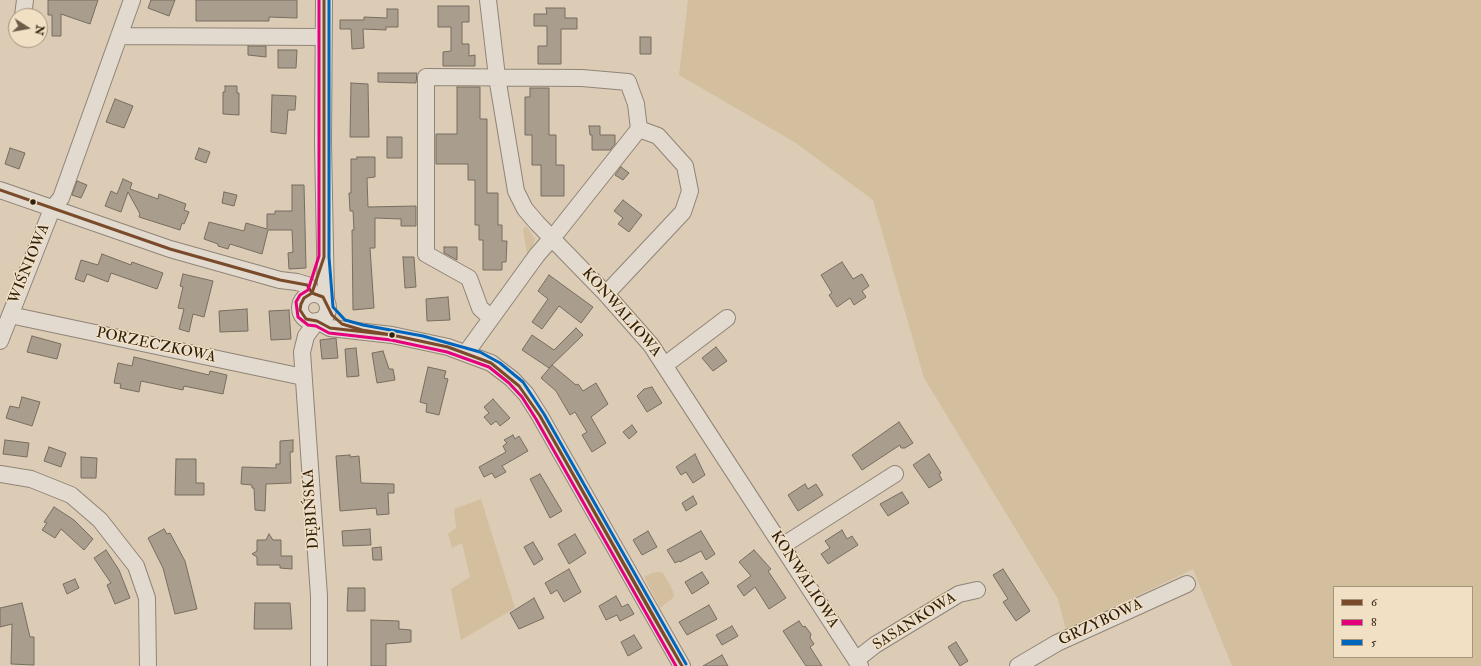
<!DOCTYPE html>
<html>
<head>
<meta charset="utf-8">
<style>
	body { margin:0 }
	#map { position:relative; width:1481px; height:666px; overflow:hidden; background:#dcccb5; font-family:"IM FELL Double Pica",serif }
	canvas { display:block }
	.legend { position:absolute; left:1333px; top:586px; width:140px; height:72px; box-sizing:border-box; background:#f2e0c5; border:1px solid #a4947c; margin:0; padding:5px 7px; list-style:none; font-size:12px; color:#2e210f }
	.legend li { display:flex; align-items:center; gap:8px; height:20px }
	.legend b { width:20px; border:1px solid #a4947c }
	.north { position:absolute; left:8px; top:8px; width:40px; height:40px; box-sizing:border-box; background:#f2e0c5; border:1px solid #a4947c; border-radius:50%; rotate:101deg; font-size:11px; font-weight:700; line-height:16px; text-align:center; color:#2e210f }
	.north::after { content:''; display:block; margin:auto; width:14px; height:18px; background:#6b5d49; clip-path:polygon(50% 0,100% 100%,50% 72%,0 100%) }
</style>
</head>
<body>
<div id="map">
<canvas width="1481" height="666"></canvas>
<ul class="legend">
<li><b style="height:5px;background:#7a4b2a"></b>6</li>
<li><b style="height:5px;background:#e5007d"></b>8</li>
<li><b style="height:5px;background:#0065bd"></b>5</li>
</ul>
<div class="north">N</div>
</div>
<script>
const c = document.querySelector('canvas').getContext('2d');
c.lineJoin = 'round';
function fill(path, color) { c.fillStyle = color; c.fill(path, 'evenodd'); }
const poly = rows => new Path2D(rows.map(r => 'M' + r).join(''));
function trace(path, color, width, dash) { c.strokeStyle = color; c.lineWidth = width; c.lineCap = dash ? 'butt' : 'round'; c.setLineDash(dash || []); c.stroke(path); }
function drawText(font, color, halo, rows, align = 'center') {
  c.font = font + ' "IM FELL Double Pica",serif'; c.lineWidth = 3; c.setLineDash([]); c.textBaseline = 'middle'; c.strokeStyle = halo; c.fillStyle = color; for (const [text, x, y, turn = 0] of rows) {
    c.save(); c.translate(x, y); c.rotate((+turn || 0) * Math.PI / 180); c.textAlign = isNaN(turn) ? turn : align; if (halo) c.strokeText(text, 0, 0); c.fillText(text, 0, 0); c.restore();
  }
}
fill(poly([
	[688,0,1481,0,1481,666,1232,666,1193,569,1066,630,1058,599,924,378,873,200,796,143,679,75],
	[1334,587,1472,587,1472,657,1334,657],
	[526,226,535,239,534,243,527,254,523,229],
	[481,499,515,608,461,640,451,589,470,577,462,543,452,548,448,534,456,528,454,509],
	[659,572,663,573,673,591,674,597,660,608,644,577,652,573]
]), '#d3be9e');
const building = poly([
	[48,0,98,0,90,24,61,14,61,36,52,36,52,15,48,15,48,0],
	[151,0,175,0,169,16,148,8,151,0],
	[196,0,297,0,297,18,269,17,269,21,196,21,196,0],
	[438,6,469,6,469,22,462,22,462,44,469,44,469,56,475,55,475,66,443,66,443,52,451,51,451,27,438,27,438,6],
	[546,8,565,8,565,18,577,18,577,29,561,29,561,64,538,64,538,46,547,46,547,26,534,26,534,14,547,14,546,8],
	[387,9,398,9,398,27,386,27,386,30,363,29,364,48,352,49,351,29,340,29,340,20,364,20,364,17,387,18,387,9],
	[640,37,651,37,651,54,640,54,640,37],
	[248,46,266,46,266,57,248,55,248,46],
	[278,50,297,50,296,68,278,68,278,50],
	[378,73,417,73,416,83,378,82,378,73],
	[351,83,368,84,369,137,350,137,351,83],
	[225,86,237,86,237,93,239,93,239,115,223,114,223,92,225,92,225,86],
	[457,87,480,87,480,119,487,119,487,193,498,193,498,225,502,225,502,241,507,241,506,262,502,262,502,270,483,270,483,240,479,240,479,225,475,225,475,180,468,180,468,164,436,164,436,134,457,134,457,87],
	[530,88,549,88,549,135,556,135,556,165,564,165,564,196,541,196,541,165,532,165,532,135,525,135,525,97,530,97,530,88],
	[272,95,296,96,295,110,288,110,286,134,271,132,272,95],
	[115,99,133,106,124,128,106,122,115,99],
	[589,126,600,126,600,135,615,135,615,144,610,150,592,150,592,135,590,135,589,126],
	[387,137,402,137,402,158,387,158,387,137],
	[10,148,25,153,19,169,5,164,10,148],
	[199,148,210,152,206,163,195,159,199,148],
	[357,157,375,157,375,177,367,178,368,207,416,206,416,226,401,226,401,219,375,218,375,248,370,248,374,308,353,310,352,230,354,230,353,211,350,211,349,193,351,193,351,159,357,159,357,157],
	[621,167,629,173,623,180,615,175,621,167],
	[123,179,132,183,130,189,158,199,159,194,186,204,184,210,189,212,184,224,182,223,180,230,139,217,140,214,128,192,121,212,105,206,111,191,117,194,123,179],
	[77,181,87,185,81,198,72,195,77,181],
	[292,185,304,185,306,268,289,269,288,253,293,252,292,230,268,230,262,254,230,244,228,249,218,246,218,244,204,239,209,222,244,231,246,223,267,229,267,214,275,214,275,211,292,211,292,185],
	[224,192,237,195,234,206,222,203,224,192],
	[623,200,642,215,629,232,618,224,623,218,614,211,623,200],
	[444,247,457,247,457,260,444,253,444,247],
	[102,254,131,265,132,262,163,273,157,289,111,273,108,282,87,274,84,282,75,279,81,260,98,265,102,254],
	[403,257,414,257,416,287,405,288,403,257],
	[842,262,853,279,862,274,869,286,862,291,866,297,854,305,850,298,837,307,829,295,832,293,821,275,842,262],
	[183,274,213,281,204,317,193,314,189,332,179,329,184,309,178,308,183,287,180,286,183,274],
	[549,275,593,307,581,323,559,306,542,329,532,322,548,299,538,291,549,275],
	[448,297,450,320,427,321,426,299,448,297],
	[247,309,248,331,220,332,219,311,247,309],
	[289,310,291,339,271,340,269,311,289,310],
	[576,328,583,335,549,368,522,350,532,335,554,350,576,328],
	[32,336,61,344,57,359,27,352,32,336],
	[336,338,338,358,322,359,320,340,336,338],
	[716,347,727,361,713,371,702,358,716,347],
	[356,348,359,376,347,377,345,349,356,348],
	[383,351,389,369,393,369,395,380,377,383,372,353,383,351],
	[134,357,209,375,210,371,227,375,223,394,184,386,183,390,141,381,139,392,120,388,121,384,114,383,118,363,132,366,134,357],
	[552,365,576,385,578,384,583,391,596,383,608,404,591,417,606,443,592,452,582,435,587,432,575,412,570,415,556,391,541,378,552,365],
	[428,367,446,371,444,378,448,379,439,415,426,412,427,404,420,402,428,367],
	[652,387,662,403,647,412,637,396,644,389,652,387],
	[22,397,40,402,32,426,6,418,10,406,19,408,22,397],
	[493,399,510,418,500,426,496,421,491,425,484,417,489,413,484,407,493,399],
	[899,422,913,443,905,448,901,448,900,445,862,470,852,455,899,422],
	[632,425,637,432,629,439,623,432,632,425],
	[513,435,515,439,519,436,528,451,502,466,506,472,495,478,492,473,484,477,479,467,506,452,503,446,507,443,504,440,513,435],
	[5,440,29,443,27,457,3,454,5,440],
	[293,440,293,452,290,452,291,483,266,484,265,511,255,510,254,488,252,488,252,485,241,484,242,467,276,468,276,464,280,464,280,441,293,440],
	[49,447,66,453,61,467,44,461,49,447],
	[695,454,705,475,693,483,686,472,681,475,676,467,695,454],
	[929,454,941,473,939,474,942,480,929,488,913,465,929,454],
	[350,455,350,457,359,456,361,483,394,484,394,493,388,493,389,514,377,515,376,508,340,511,336,456,350,455],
	[81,457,97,458,96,478,81,478,81,457],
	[176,459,196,459,196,483,204,483,204,495,175,495,176,459],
	[540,474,562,511,550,518,530,479,540,474],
	[805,484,808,489,816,484,823,495,798,511,788,495,805,484],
	[902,492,909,503,888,516,880,504,902,492],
	[693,496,697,504,686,511,682,503,693,496],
	[54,507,74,520,93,539,84,550,61,529,55,538,42,530,47,523,44,522,54,507],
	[164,529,167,534,170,533,185,561,197,609,175,614,163,568,148,538,164,529],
	[370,529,371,545,343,546,342,531,370,529],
	[842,530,847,539,852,536,858,545,828,564,821,554,830,548,825,541,842,530],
	[648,531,657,547,642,555,633,540,648,531],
	[701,531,715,554,706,560,701,551,680,562,679,561,675,563,667,550,701,531],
	[269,534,273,540,281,540,281,556,292,556,292,569,280,568,280,565,257,565,257,557,252,554,257,551,257,540,266,540,269,534],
	[575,534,586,553,569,564,558,544,575,534],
	[533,542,543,559,534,565,524,547,533,542],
	[381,547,382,560,373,560,372,548,381,547],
	[106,550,119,570,130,598,115,604,107,585,111,583,94,558,106,550],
	[754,550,771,569,768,571,786,598,769,609,755,587,744,596,737,586,751,576,739,562,754,550],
	[569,569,581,592,564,602,557,590,551,594,545,583,569,569],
	[1003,569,1030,611,1016,621,1003,602,1008,599,993,575,1003,569],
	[702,572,709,583,692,594,685,582,702,572],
	[75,579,79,588,67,594,63,584,75,579],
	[348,588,365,588,365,611,347,611,348,588],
	[616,596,622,607,628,604,634,614,620,621,617,615,606,620,599,606,616,596],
	[534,598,544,618,519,629,510,613,534,598],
	[22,603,30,637,34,637,34,665,11,664,12,624,0,627,0,608,22,603],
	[255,603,290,603,292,629,254,629,255,603],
	[709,605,717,619,687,635,679,622,709,605],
	[371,620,399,621,399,629,411,630,411,642,386,644,386,666,371,666,371,620],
	[799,621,803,627,805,626,811,634,810,638,814,644,810,647,822,666,806,666,783,631,799,621],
	[732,626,738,636,722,645,716,635,732,626],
	[634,635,642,648,628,656,621,642,634,635],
	[956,642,968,661,960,666,948,647,956,642],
	[722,655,728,666,703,666,722,655]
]);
fill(building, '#a99e8e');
trace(building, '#776d5f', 1);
const minor = poly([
	[324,0,323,143,326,300],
	[488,0,497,77,516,191,525,209,537,223,606,294,651,345,860,666],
	[23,16,25,0],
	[119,36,324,37],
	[0,190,170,249,280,280,297,282,307,285,312,293],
	[606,294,683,212,690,191,685,166,658,136,639,129],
	'300 308a14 14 0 1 1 28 0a14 14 0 1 1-28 0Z',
	[10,315,303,377],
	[317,321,330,328,392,335,448,347,491,363,512,379,526,394,540,416,682,666],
	[317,321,306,336,302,352,319,596,319,666],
	[0,341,52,209,61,198,132,0],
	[466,353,537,255,558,231,639,129,636,104,628,82,582,78,426,77,426,254,469,278,480,308,491,318],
	[665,365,727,318],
	[0,474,31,479,71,495,100,520,136,566,147,598,148,666],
	[782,546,895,474],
	[856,660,875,645,959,594,977,590],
	[1018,666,1057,643,1187,584]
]);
trace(minor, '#8f8476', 18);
trace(minor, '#e2dacf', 16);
trace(poly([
	[0,190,170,249,280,280,307,285,312,293],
	[312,293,324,257,324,0],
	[312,293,323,297,332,315,342,324,362,330,392,335,330,328,317,321,306,319,300,310,301,304,304,298,312,293],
	[392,335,448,347],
	[392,335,448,347],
	[448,347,491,363],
	[448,347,491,363],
	[491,363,519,386],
	[491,363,519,386],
	[519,386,540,416],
	[519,386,540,416],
	[540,416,682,666,654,618,540,416]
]), '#7a4b2a', 3);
trace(poly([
	[319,0,319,256,308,290,300,295,296,302,298,317,308,325,316,326,329,333,391,340,447,352,489,367,509,383,522,397,536,419,676,666]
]), '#e5007d', 3);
trace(poly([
	[329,0,329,257,333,307,345,320,363,325,423,336,480,352,500,363,523,382,544,414,686,664]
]), '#0065bd', 3);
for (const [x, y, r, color] of [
	[33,202,3.5,"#2e210f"],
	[392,335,3.5,"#2e210f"]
]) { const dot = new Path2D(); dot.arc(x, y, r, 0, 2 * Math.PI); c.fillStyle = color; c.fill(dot); trace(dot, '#f2e0c5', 1.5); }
drawText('15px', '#2e210f', '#f2e0c5', [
	["WIŚNIOWA",30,264,-68],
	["KONWALIOWA",621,313,49],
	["PORZECZKOWA",156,346,12],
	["DĘBIŃSKA",312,509,-94],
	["KONWALIOWA",804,580,57],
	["SASANKOWA",915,622,-32],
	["GRZYBOWA",1101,623,-25]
]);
</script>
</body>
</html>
